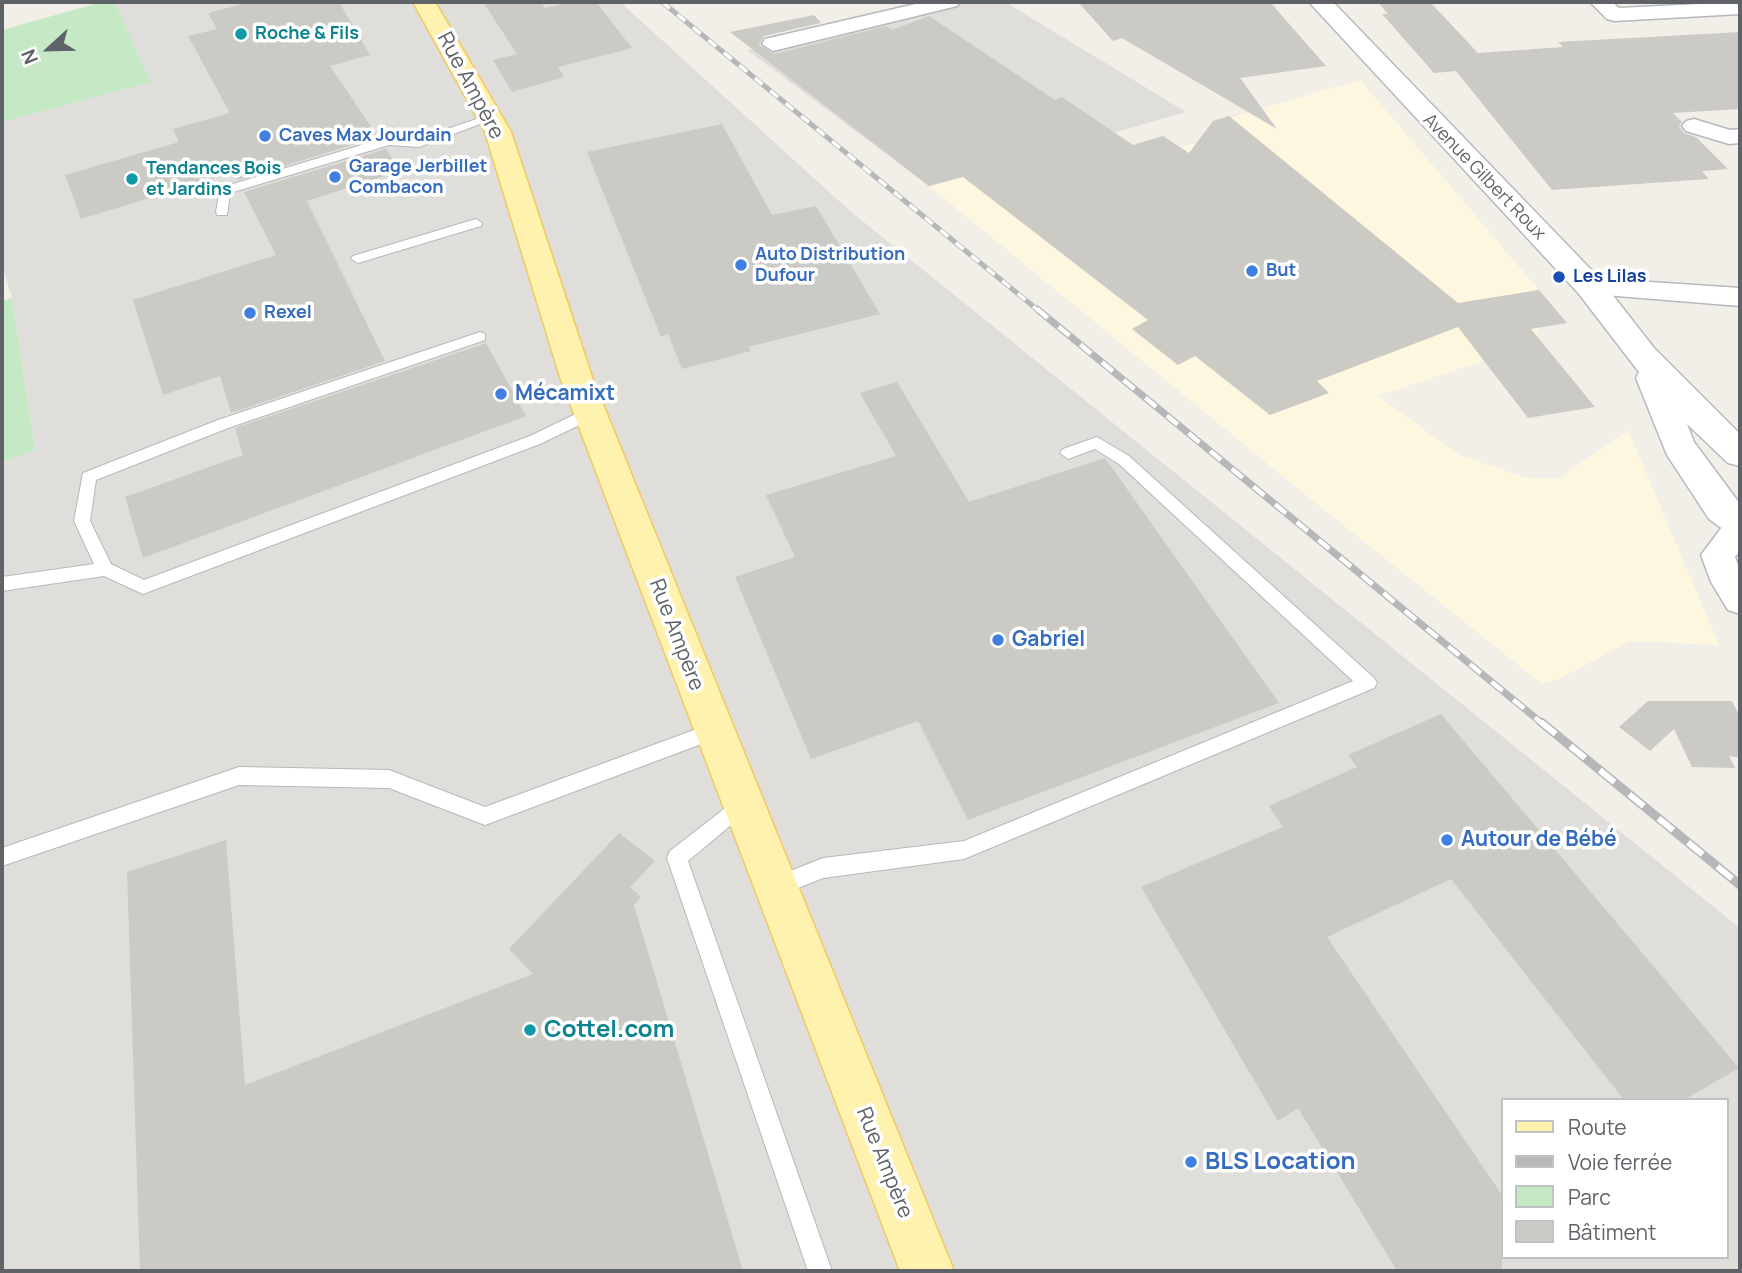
<!DOCTYPE html>
<html>
<head>
<meta charset="utf-8">
<style>
	body { margin:0 }
	#map { position:relative; width:1742px; height:1273px; overflow:hidden; background:#f1efe8; font-family:Manrope,sans-serif }
	canvas { display:block }
	.frame { position:absolute; inset:0; border:4px solid #5f6368; pointer-events:none }
	.legend { position:absolute; left:1501px; top:1098px; width:228px; height:161px; box-sizing:border-box; background:#fff; border:2px solid #bfc1c3; margin:0; padding:9px 12px; list-style:none; font-size:21px; color:#5f6368 }
	.legend li { display:flex; align-items:center; gap:14px; height:35px }
	.legend b { width:35px; border:2px solid #bfc1c3 }
	.north { position:absolute; left:14px; top:14px; width:70px; height:70px; -webkit-text-stroke:5px #fff; paint-order:stroke; rotate:248deg; font-size:19px; font-weight:700; line-height:28px; text-align:center; color:#5f6368 }
	.north::after { content:''; display:block; margin:auto; width:24px; height:32px; background:#5f6368; clip-path:polygon(50% 0,100% 100%,50% 72%,0 100%) }
</style>
</head>
<body>
<div id="map">
<canvas width="1742" height="1273"></canvas>
<div class="frame"></div>
<ul class="legend">
<li><b style="height:9px;background:#fff2af"></b>Route</li>
<li><b style="height:9px;background:#b6b7b8"></b>Voie ferrée</li>
<li><b style="height:19px;background:#c5e8c5"></b>Parc</li>
<li><b style="height:19px;background:#cccac5"></b>Bâtiment</li>
</ul>
<div class="north">N</div>
</div>
<script>
const c = document.querySelector('canvas').getContext('2d');
c.lineJoin = 'round';
function fill(path, color) { c.fillStyle = color; c.fill(path, 'evenodd'); }
const poly = rows => new Path2D(rows.map(r => 'M' + r).join(''));
function trace(path, color, width, dash) { c.strokeStyle = color; c.lineWidth = width; c.lineCap = dash ? 'butt' : 'round'; c.setLineDash(dash || []); c.stroke(path); }
function drawText(font, color, halo, rows, align = 'center') {
  c.font = font + ' Manrope,sans-serif'; c.lineWidth = 7; c.setLineDash([]); c.textBaseline = 'middle'; c.strokeStyle = halo; c.fillStyle = color; for (const [text, x, y, turn = 0] of rows) {
    c.save(); c.translate(x, y); c.rotate((+turn || 0) * Math.PI / 180); c.textAlign = isNaN(turn) ? turn : align; if (halo) c.strokeText(text, 0, 0); c.fillText(text, 0, 0); c.restore();
  }
}
fill(poly([
	[1360,80,1539,290,1512,295,1539,327,1534,344,1378,396,1459,455,1526,478,1558,479,1628,430,1719,645,1630,641,1561,678,1542,684,1313,501,929,186,1030,158,1058,185,1223,135,1213,123]
]), '#fef7e0');
fill(poly([
	[114,2,620,2,850,211,1740,928,1740,1271,2,1271,2,462,35,450,12,298,2,265,2,122,150,82],
	[1502,1100,1726,1100,1726,1257,1502,1257],
	[949,2,1005,2,1186,112,929,186,747,50]
]), '#e0deda');
fill(poly([
	[102,2,114,2,151,82,2,122,2,30],
	[12,298,35,450,2,462,2,301]
]), '#c5e8c5');
fill(poly([
	[251,2,339,2,370,55,330,66,378,137,238,180,234,172,81,219,65,175,179,142,173,129,230,113,188,36,217,29,208,13],
	[483,2,541,2,545,8,573,2,596,2,632,48,558,67,564,77,512,92,493,60,517,54],
	[1078,2,1270,2,1326,66,1240,78,1277,129,1122,38,1113,41],
	[1378,2,1430,2,1478,53,1563,47,1558,42,1740,32,1740,109,1673,113,1682,122,1679,126,1684,133,1696,137,1728,169,1702,171,1709,179,1552,190,1456,71,1434,73,1382,14,1388,14],
	[814,15,821,23,764,36,759,45,774,54,886,26,892,30,929,16,1055,100,1062,97,1133,145,1163,136,1189,153,1213,121,1229,116,1458,303,1539,290,1567,323,1531,329,1595,407,1528,418,1458,327,1317,381,1329,393,1270,415,1195,356,1178,365,1132,329,1148,320,963,177,929,186,730,32],
	[722,124,772,215,816,206,880,314,748,347,751,351,682,369,668,334,661,337,587,152],
	[386,149,401,171,307,201,385,361,231,413,220,376,163,395,133,300,276,255,244,192],
	[486,343,526,416,143,558,125,497,243,455,235,428],
	[897,382,969,502,1105,458,1279,703,968,820,918,721,811,759,735,577,795,557,766,495,896,456,860,393],
	[1648,701,1732,701,1740,717,1740,758,1729,756,1735,768,1692,767,1674,729,1650,751,1619,727],
	[1441,714,1739,1068,1684,1100,1624,1100,1451,879,1327,937,1502,1195,1502,1271,1397,1271,1298,1108,1278,1121,1141,887,1283,827,1269,806,1357,767,1348,755],
	[619,833,655,861,630,887,641,897,634,905,743,1271,140,1271,127,872,226,840,245,1085,533,974,509,949]
]), '#cccac5');
const service = poly([
	[486,116,496,118,419,147,389,145,230,193,227,215,217,215,216,212,220,188,388,137,414,140,486,116],
	[476,219,482,223,481,226,358,263,351,259,353,256,476,219],
	[480,332,485,334,485,340,228,428,96,480,90,521,111,564,144,580,530,436,586,409,596,409,599,413,596,417,540,444,143,594,104,576,2,591,2,577,94,564,74,521,83,473,218,420,480,332],
	[1097,437,1129,456,1374,678,1377,683,1374,688,964,859,823,878,775,897,768,894,765,887,768,880,823,858,964,841,1353,681,1119,464,1095,449,1068,459,1060,453,1063,449,1097,437],
	[713,723,720,725,722,731,720,737,485,825,389,788,239,785,2,866,2,848,239,767,389,770,485,807,713,723],
	[742,795,749,798,752,804,749,810,688,861,832,1271,808,1271,667,858,670,851,742,795]
]);
const minor = poly([
	[924,2,960,2,957,6,773,51,762,44,765,39,924,2],
	[1590,2,1612,2,1619,8,1740,2,1740,14,1614,21,1607,19,1590,2],
	[1694,119,1730,130,1740,129,1740,143,1729,144,1686,131,1682,126,1686,121,1694,119],
	[1590,278,1740,288,1740,306,1580,293,1576,287,1580,281,1590,278],
	[1740,522,1740,551,1735,557,1740,570,1740,614,1728,610,1711,582,1701,555,1722,527,1740,522]
]);
const secondary = poly([
	[1309,2,1333,2,1601,280,1654,348,1740,434,1740,466,1728,463,1687,424,1694,442,1740,504,1740,536,1727,532,1709,519,1667,455,1636,378,1639,372,1579,294,1309,2]
]);
const primary = poly([
	[413,2,435,2,511,132,592,377,954,1271,900,1271,560,377,485,132,413,2]
]);
trace(service, '#b5b8bc', 2);
trace(minor, '#b5b8bc', 3);
trace(secondary, '#b6babf', 3);
trace(primary, '#f2c960', 3);
fill(service, '#fff');
fill(minor, '#fff');
fill(secondary, '#fff');
fill(primary, '#fff2af');
const railFar2 = poly([
	[662,2,1039,311]
]);
const railFar1 = poly([
	[1037,309,1543,724]
]);
const rail = poly([
	[1541,722,1740,885]
]);
trace(railFar2, '#b6b7b8', 5);
trace(railFar1, '#b6b7b8', 7);
trace(rail, '#b6b7b8', 9);
trace(railFar2, '#fff', 3.5, [10]);
trace(railFar1, '#fff', 4.5, [14]);
trace(rail, '#fff', 6, [19]);
for (const [x, y, r, color] of [
	[241,34,7,"#0f9aa8"],
	[265,136,7,"#3f7fe0"],
	[335,177,7,"#3f7fe0"],
	[132,179,7,"#0f9aa8"],
	[741,265,7,"#3f7fe0"],
	[1252,271,7,"#3f7fe0"],
	[1559,277,7,"#1a4fb4"],
	[250,313,7,"#3f7fe0"],
	[501,394,7,"#3f7fe0"],
	[998,640,7,"#3f7fe0"],
	[1447,840,7,"#3f7fe0"],
	[530,1030,7,"#0f9aa8"],
	[1191,1162,7,"#3f7fe0"]
]) { const dot = new Path2D(); dot.arc(x, y, r, 0, 2 * Math.PI); c.fillStyle = color; c.fill(dot); trace(dot, '#fff', 2.5); }
drawText('bold 18px', '#0d838f', '#fff', [
	["Roche & Fils",255,34],
	["Tendances Bois",146,169],
	["et Jardins",146,190]
], 'left');
drawText('bold 18px', '#366cbe', '#fff', [
	["Caves Max Jourdain",279,136],
	["Garage Jerbillet",349,167],
	["Combacon",349,188],
	["Auto Distribution",755,255],
	["Dufour",755,276],
	["But",1266,271],
	["Rexel",264,313]
], 'left');
drawText('18px', '#5f6368', '#fff', [
	["Avenue Gilbert Roux",1484,177,46]
]);
drawText('bold 18px', '#164399', '#fff', [
	["Les Lilas",1573,277]
], 'left');
drawText('21px', '#5f6368', '#fff', [
	["Rue Ampère",470,86,62],
	["Rue Ampère",676,635,69],
	["Rue Ampère",884,1163,68]
]);
drawText('bold 21px', '#366cbe', '#fff', [
	["Mécamixt",515,394],
	["Gabriel",1012,640],
	["Autour de Bébé",1461,840]
], 'left');
drawText('bold 24px', '#0d838f', '#fff', [
	["Cottel.com",544,1030]
], 'left');
drawText('bold 24px', '#366cbe', '#fff', [
	["BLS Location",1205,1162]
], 'left');
</script>
</body>
</html>
